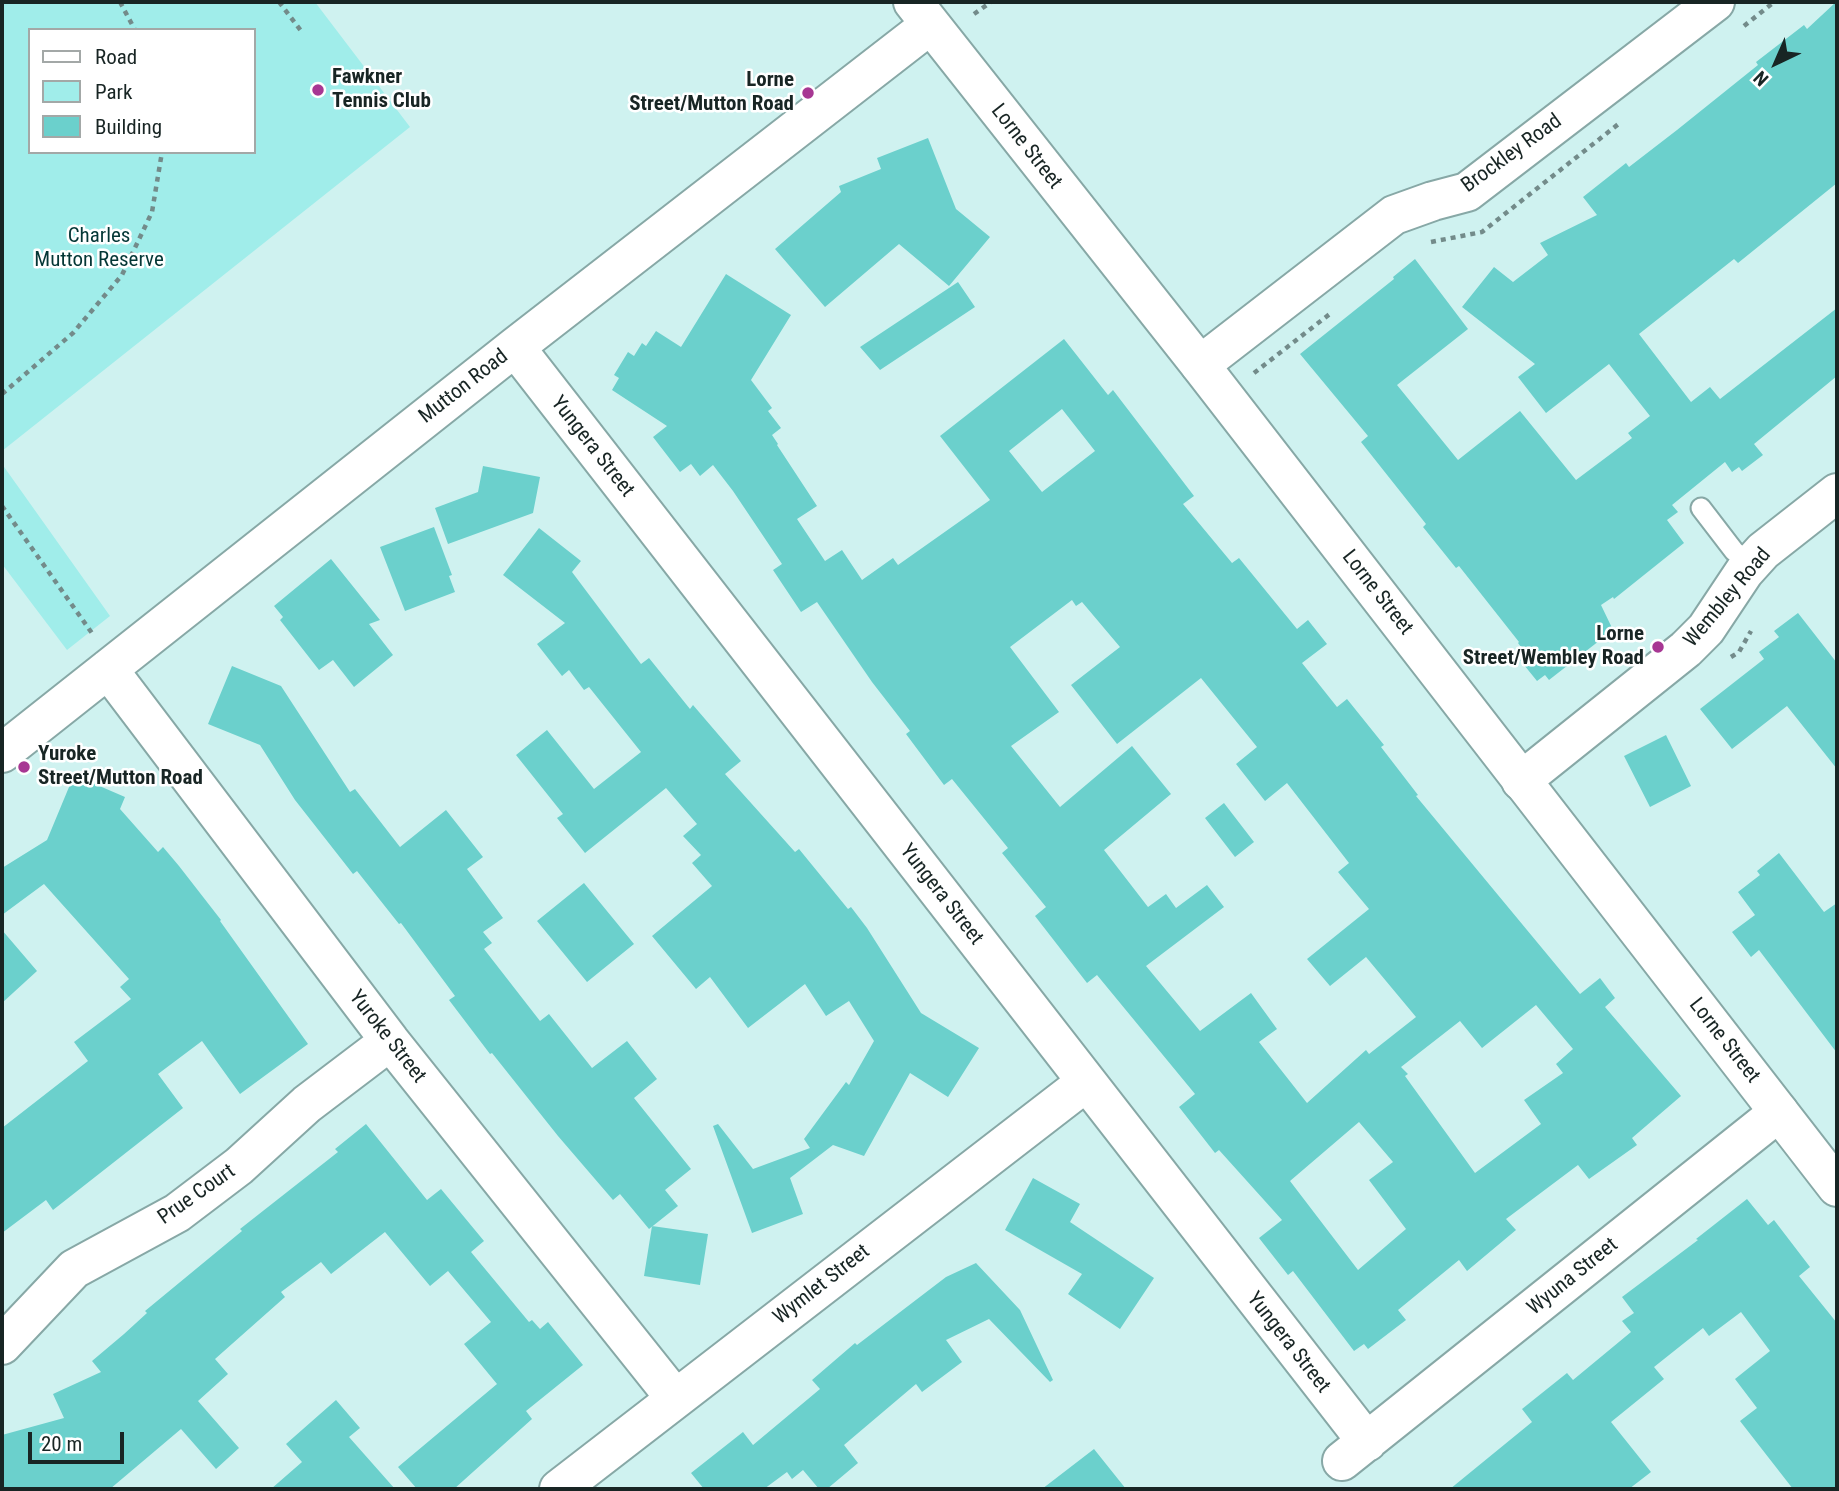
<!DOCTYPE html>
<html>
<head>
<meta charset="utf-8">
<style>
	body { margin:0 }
	#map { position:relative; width:1839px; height:1491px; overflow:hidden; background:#cff2f0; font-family:"Roboto Condensed",sans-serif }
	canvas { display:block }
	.frame { position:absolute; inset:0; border:4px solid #182524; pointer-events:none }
	.legend { position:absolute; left:28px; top:28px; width:228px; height:126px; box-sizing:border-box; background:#fff; border:2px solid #a3a8a7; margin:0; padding:9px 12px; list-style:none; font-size:21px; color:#182524 }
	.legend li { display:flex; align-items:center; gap:14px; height:35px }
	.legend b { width:35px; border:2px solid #a3a8a7 }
	.north { position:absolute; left:1741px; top:28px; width:70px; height:70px; -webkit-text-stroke:5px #fff; paint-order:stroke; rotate:224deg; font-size:19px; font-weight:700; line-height:28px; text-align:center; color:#182524 }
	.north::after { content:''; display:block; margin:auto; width:24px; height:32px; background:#182524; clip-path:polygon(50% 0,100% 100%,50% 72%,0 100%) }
	.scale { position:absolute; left:28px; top:1432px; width:96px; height:32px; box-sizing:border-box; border:4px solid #182524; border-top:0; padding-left:9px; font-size:21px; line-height:24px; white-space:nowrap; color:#182524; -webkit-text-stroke:5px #fff; paint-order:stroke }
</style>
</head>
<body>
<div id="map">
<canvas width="1839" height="1491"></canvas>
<div class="frame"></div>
<ul class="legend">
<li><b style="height:9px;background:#fff"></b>Road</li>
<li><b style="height:19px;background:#a0edea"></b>Park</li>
<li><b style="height:19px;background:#6bd0cc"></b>Building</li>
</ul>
<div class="north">N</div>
<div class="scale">20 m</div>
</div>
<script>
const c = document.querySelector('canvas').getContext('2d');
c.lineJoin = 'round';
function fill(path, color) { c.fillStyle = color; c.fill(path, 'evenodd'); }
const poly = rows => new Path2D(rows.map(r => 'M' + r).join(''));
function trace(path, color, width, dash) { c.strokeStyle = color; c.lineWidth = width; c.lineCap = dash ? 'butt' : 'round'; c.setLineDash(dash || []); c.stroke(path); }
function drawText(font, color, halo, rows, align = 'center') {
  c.font = font + ' "Roboto Condensed",sans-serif'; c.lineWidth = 5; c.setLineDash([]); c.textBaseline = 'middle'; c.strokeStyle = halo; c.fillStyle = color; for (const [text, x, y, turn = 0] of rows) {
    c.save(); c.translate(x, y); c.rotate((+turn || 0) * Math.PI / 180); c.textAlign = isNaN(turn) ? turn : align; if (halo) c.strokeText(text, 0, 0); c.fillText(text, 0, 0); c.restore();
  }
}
fill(poly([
	[2,2,315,2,410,127,2,451],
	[30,30,254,30,254,152,30,152],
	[2,464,110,616,67,650,2,564]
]), '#a0edea');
fill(poly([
	[1836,2,1837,183,1738,263,1734,259,1639,334,1691,402,1710,387,1720,399,1837,308,1837,376,1754,444,1763,455,1742,471,1739,467,1732,472,1725,462,1672,505,1678,512,1667,520,1684,543,1614,599,1613,597,1601,605,1613,630,1549,680,1545,675,1537,681,1520,660,1527,655,1518,643,1519,642,1459,566,1456,568,1423,527,1426,524,1361,442,1368,436,1300,354,1394,279,1393,277,1415,259,1468,329,1397,385,1458,460,1520,411,1576,480,1632,438,1628,433,1650,416,1609,364,1546,413,1518,377,1535,364,1462,307,1494,267,1513,282,1548,255,1540,243,1597,215,1583,197,1626,163,1629,167,1677,130,1758,65,1756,62,1804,25,1807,29],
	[928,138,956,209,990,237,949,286,899,244,825,307,775,249,841,192,839,186,881,169,877,158],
	[726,274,791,315,751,380,772,408,768,411,781,428,772,435,778,444,777,445,817,506,797,519,825,561,842,550,862,580,893,558,898,565,990,500,940,436,1064,339,1108,395,1113,390,1194,496,1183,504,1232,563,1239,558,1297,629,1308,620,1327,644,1302,663,1337,707,1347,699,1384,745,1381,747,1418,795,1416,796,1580,994,1600,978,1615,998,1605,1007,1681,1096,1632,1138,1637,1145,1589,1179,1578,1165,1506,1219,1516,1230,1467,1271,1459,1260,1398,1310,1406,1320,1368,1349,1364,1344,1354,1351,1293,1271,1288,1275,1259,1238,1282,1220,1219,1150,1215,1153,1179,1107,1195,1094,1097,975,1087,983,1035,916,1046,907,1002,853,1008,848,952,779,944,785,906,734,910,731,872,682,817,602,801,612,773,570,782,564,733,491,713,465,700,476,691,464,680,472,653,437,667,426,612,390,619,378,614,375,628,352,634,356,642,343,646,346,656,331,681,347],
	[1062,409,1095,451,1042,492,1009,451],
	[1072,600,1076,606,1082,602,1120,647,1071,685,1117,744,1201,678,1257,747,1236,764,1265,801,1287,783,1349,863,1338,872,1369,909,1307,959,1330,986,1366,957,1416,1017,1369,1054,1366,1050,1307,1103,1259,1042,1277,1029,1251,993,1200,1031,1146,966,1224,907,1207,885,1176,908,1166,894,1148,907,1104,850,1171,794,1132,746,1060,807,1011,746,1059,712,1010,647],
	[1536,1005,1573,1049,1556,1064,1563,1073,1524,1100,1541,1124,1475,1173,1405,1076,1408,1074,1401,1067,1460,1021,1482,1048],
	[1359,1122,1393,1162,1369,1180,1406,1229,1358,1270,1290,1181],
	[958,282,975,307,880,370,860,347],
	[483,466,540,477,533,513,448,544,435,508,478,492],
	[434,527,452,575,449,576,455,592,405,611,380,547],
	[539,528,581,561,572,572,641,664,649,658,690,709,693,705,741,761,725,774,795,852,799,849,848,909,851,907,867,928,921,1013,979,1048,948,1097,910,1073,864,1156,833,1145,790,1178,803,1214,752,1233,713,1126,718,1124,753,1169,810,1148,804,1139,846,1082,849,1085,874,1041,849,1001,826,1016,805,984,748,1028,710,977,696,989,652,936,712,886,692,863,701,855,683,836,697,824,666,788,585,853,557,818,563,814,516,755,547,730,594,789,641,752,589,687,584,690,569,670,562,676,537,644,565,623,503,575],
	[331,559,380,620,369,624,393,655,354,687,333,660,319,670,280,620,283,617,274,606],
	[1798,613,1837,663,1837,769,1787,706,1732,749,1700,709,1764,659,1759,652,1779,637,1774,631],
	[232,666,281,686,350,792,355,789,400,847,446,810,483,857,467,869,503,918,483,932,492,943,484,949,540,1021,549,1014,592,1068,627,1041,657,1079,634,1098,691,1169,665,1190,678,1206,649,1229,620,1194,613,1200,558,1136,492,1053,490,1054,449,1000,455,996,401,923,399,924,357,871,353,874,295,800,260,745,208,724],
	[1666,735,1691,786,1650,807,1624,756],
	[74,775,125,797,120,809,158,852,163,847,179,866,221,920,220,921,308,1044,240,1094,202,1041,158,1074,183,1108,53,1210,46,1200,2,1233,2,1128,88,1061,74,1042,131,999,120,987,129,979,44,884,2,915,2,868,47,840],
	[1224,803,1254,842,1235,857,1205,818],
	[1779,853,1824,912,1837,903,1837,1053,1759,950,1751,957,1732,932,1755,915,1738,892,1760,875,1757,871],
	[584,883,634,944,587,982,537,921],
	[2,930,37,971,2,1003],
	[366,1124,427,1200,441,1189,484,1241,471,1252,529,1322,532,1320,540,1329,548,1322,583,1365,526,1411,532,1419,454,1489,417,1489,398,1467,497,1384,464,1344,491,1322,448,1271,430,1286,385,1232,331,1274,321,1262,281,1292,285,1297,215,1359,228,1374,198,1401,239,1448,216,1469,181,1429,110,1489,2,1489,2,1435,64,1418,53,1394,101,1372,92,1361,124,1334,147,1313,145,1311,242,1231,240,1229,338,1152,335,1149],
	[1033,1178,1080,1204,1070,1222,1154,1278,1120,1329,1068,1294,1082,1274,1005,1230],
	[1747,1199,1768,1225,1774,1220,1810,1267,1799,1276,1837,1323,1837,1489,1793,1489,1740,1421,1757,1408,1735,1379,1770,1351,1741,1312,1709,1336,1703,1328,1654,1367,1664,1379,1611,1422,1651,1472,1629,1489,1450,1489,1532,1422,1522,1409,1567,1373,1573,1380,1631,1332,1622,1321,1634,1313,1622,1297,1698,1240,1696,1239],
	[652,1226,708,1234,700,1285,644,1276],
	[976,1263,1020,1310,1053,1380,1050,1382,989,1319,946,1340,962,1362,922,1392,916,1384,844,1445,858,1463,827,1489,819,1489,803,1470,792,1479,787,1472,764,1489,704,1489,691,1473,743,1432,753,1445,820,1389,812,1380,855,1343,857,1345,946,1277],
	[336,1400,360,1428,349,1437,395,1489,271,1489,302,1462,286,1444],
	[1094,1449,1126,1489,1042,1489]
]), '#6bd0cc');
const service = poly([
	[1701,508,1734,551,1751,565]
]);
const minor = poly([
	[515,347,1367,1442],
	[1200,365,1394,215,1433,201,1467,192,1715,2],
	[108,669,390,1041,675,1398],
	[2,753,515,347,930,25],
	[1521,781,1686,649,1706,629,1744,572,1763,551,1837,493],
	[2,1345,74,1269,177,1213,239,1166,307,1104,390,1041],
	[1342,1461,1779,1112],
	[559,1489,1085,1083]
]);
const tertiary = poly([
	[913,2,1200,365,1837,1187]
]);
trace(service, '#87a8a6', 23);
trace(minor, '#87a8a6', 42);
trace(tertiary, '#87a8a6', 42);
trace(poly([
	[120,2,135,30],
	[279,2,302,32],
	[974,14,991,2],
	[1744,26,1774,2],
	[1431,242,1482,232,1621,122],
	[1254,373,1331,313],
	[2,394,73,333,122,275,152,212,162,152],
	[2,506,94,636],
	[1731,657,1739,652,1751,631]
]), '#738b8a', 4.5, [5, 5]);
trace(service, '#fff', 19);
trace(minor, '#fff', 38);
trace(tertiary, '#fff', 38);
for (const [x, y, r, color] of [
	[318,90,7,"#a73793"],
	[808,93,7,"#a73793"],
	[1658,647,7,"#a73793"],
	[24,767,7,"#a73793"]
]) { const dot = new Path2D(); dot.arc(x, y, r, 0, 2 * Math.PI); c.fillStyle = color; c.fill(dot); trace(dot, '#fff', 2.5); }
drawText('bold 21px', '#182524', '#fff', [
	["Fawkner",332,78],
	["Tennis Club",332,102],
	["Lorne",794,81,"right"],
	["Street/Mutton Road",794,105,"right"],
	["Lorne",1644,635,"right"],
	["Street/Wembley Road",1644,659,"right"],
	["Yuroke",38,755],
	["Street/Mutton Road",38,779]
], 'left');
drawText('21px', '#182524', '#fff', [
	["Lorne Street",1026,147,52],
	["Brockley Road",1512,154,-36],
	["Mutton Road",464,387,-38],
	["Yungera Street",592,447,52],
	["Lorne Street",1377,593,52],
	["Wembley Road",1728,598,-50],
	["Yungera Street",941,895,52],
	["Yuroke Street",387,1037,52],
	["Lorne Street",1724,1041,52],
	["Prue Court",197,1195,-35],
	["Wyuna Street",1573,1277,-39],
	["Wymlet Street",822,1285,-38],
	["Yungera Street",1288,1343,52]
]);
drawText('21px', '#043736', '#fff', [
	["Charles",99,237],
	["Mutton Reserve",99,261]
]);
</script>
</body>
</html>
